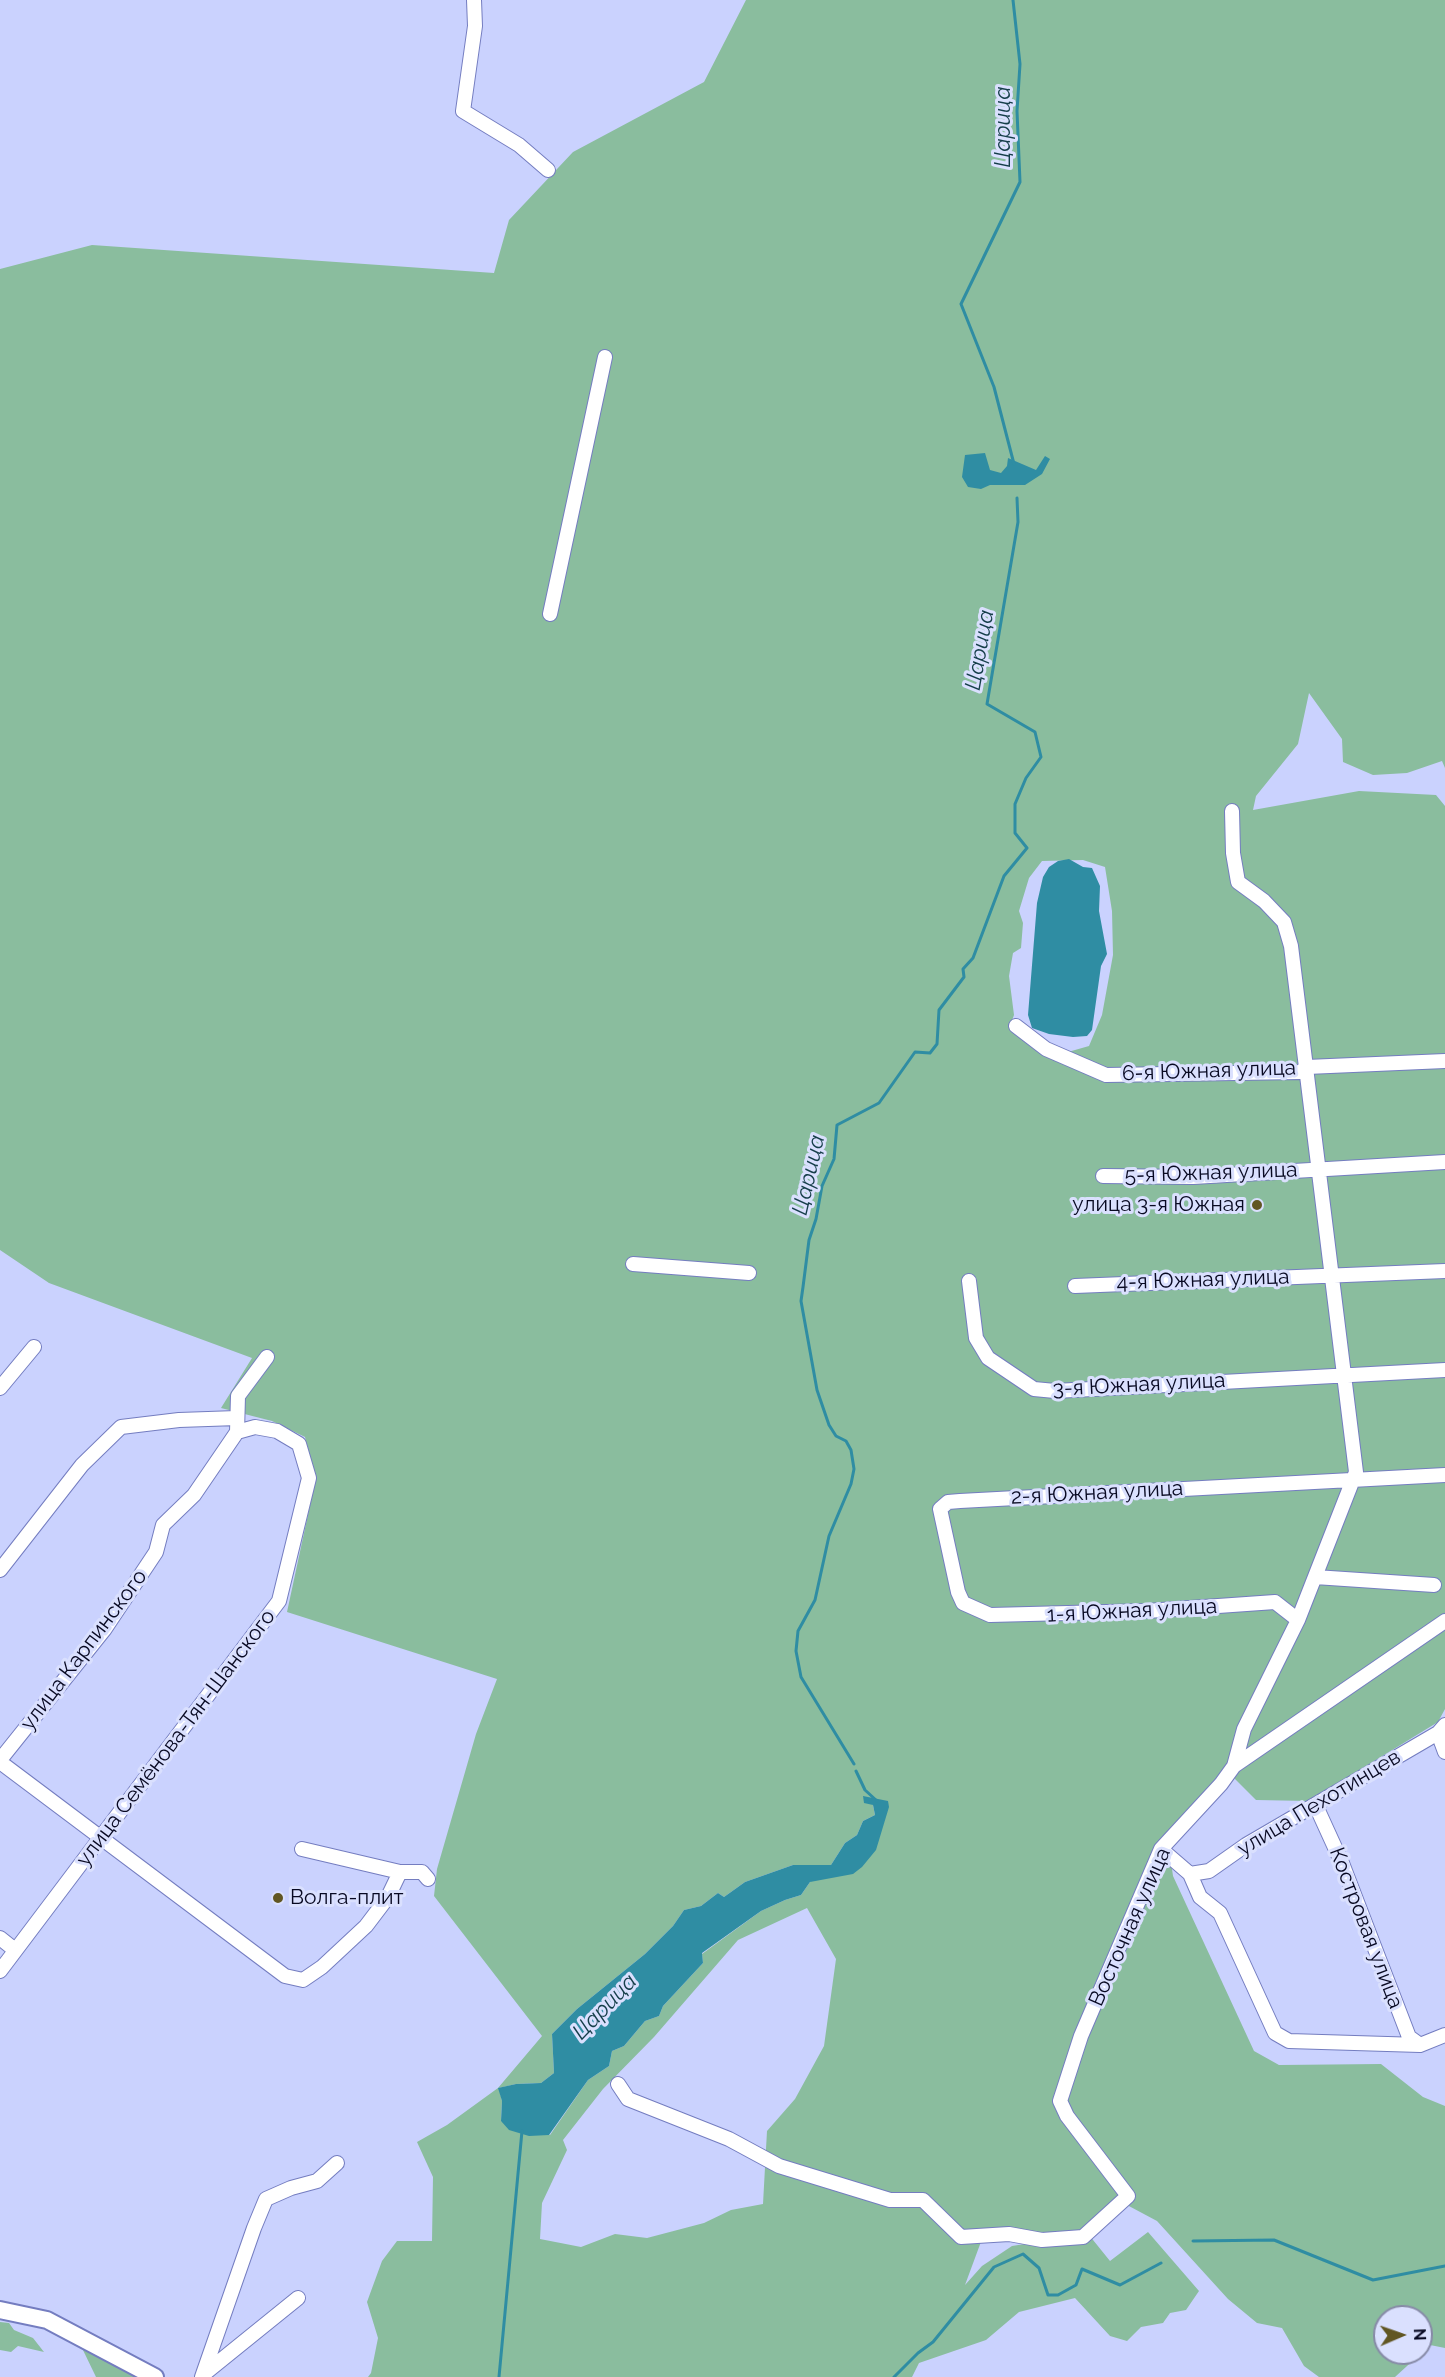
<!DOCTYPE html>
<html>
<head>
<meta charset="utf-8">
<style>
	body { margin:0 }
	#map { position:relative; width:1445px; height:2377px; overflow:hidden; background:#cad2fe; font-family:Raleway,sans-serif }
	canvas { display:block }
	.north { position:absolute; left:1373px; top:2305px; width:60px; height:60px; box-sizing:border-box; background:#dae0fe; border:2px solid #868aa6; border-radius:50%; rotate:88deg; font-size:16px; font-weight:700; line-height:24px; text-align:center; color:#080922 }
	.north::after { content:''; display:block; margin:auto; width:21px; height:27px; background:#615623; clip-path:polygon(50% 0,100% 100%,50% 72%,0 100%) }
</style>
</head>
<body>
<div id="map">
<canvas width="1445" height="2377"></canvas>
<div class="north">N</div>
</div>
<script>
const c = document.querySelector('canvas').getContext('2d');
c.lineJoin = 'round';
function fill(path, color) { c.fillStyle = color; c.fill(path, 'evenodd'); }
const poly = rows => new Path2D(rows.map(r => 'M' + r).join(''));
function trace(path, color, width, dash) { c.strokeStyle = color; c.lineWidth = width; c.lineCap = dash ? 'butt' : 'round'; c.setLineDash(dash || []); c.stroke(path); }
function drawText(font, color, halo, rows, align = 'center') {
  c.font = font + ' Raleway,sans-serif'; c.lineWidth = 6; c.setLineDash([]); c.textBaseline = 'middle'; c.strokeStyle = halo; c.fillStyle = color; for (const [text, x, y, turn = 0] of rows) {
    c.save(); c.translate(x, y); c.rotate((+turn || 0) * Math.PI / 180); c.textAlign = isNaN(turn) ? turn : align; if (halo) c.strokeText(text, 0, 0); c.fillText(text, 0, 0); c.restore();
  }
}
fill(poly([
	[746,0,1445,0,1445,768,1442,761,1407,773,1373,775,1343,762,1342,739,1309,693,1298,744,1256,796,1253,810,1359,791,1436,795,1445,806,1445,1709,1438,1722,1309,1801,1256,1800,1227,1771,1168,1841,1173,1876,1254,2051,1279,2065,1381,2064,1423,2097,1445,2106,1445,2348,1430,2345,1395,2377,1319,2377,1304,2366,1282,2328,1257,2323,1228,2299,1157,2221,1127,2205,1089,2235,1110,2261,1148,2232,1199,2291,1186,2310,1170,2313,1163,2323,1141,2327,1127,2341,1110,2336,1075,2298,1019,2312,986,2340,919,2363,912,2377,368,2377,371,2373,378,2338,367,2302,382,2261,397,2241,432,2241,433,2177,417,2142,447,2125,498,2088,542,2036,434,1896,437,1869,476,1734,497,1679,287,1612,315,1482,305,1437,272,1421,221,1408,252,1358,49,1283,0,1250,0,269,92,245,494,273,509,220,573,152,704,82],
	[1083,860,1105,867,1112,911,1113,955,1102,1015,1089,1046,1068,1052,1010,1026,1014,1015,1009,976,1013,953,1021,948,1023,923,1019,911,1029,878,1042,861],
	[863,1797,888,1802,883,1824,810,1882,801,1895,785,1900,761,1911,702,1954,703,1963,663,2006,659,2016,645,2021,624,2046,612,2051,609,2066,588,2080,550,2135,501,2121,502,2101,499,2088,516,2084,541,2083,554,2073,552,2034,577,2009,645,1954,673,1926,684,1910,701,1906,718,1893,724,1897,745,1882,793,1865,831,1865,845,1843,857,1835,863,1821,875,1815,873,1805],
	[807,1908,836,1959,824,2046,795,2099,767,2131,763,2204,731,2210,704,2223,647,2238,615,2234,581,2247,540,2239,542,2203,567,2150,563,2140,603,2089,654,2037,738,1940],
	[982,2239,1031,2243,1012,2246,982,2266,965,2285],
	[1385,2317,1421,2317,1421,2353,1385,2353],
	[0,2322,9,2323,14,2330,33,2338,44,2352,18,2346,11,2352,0,2350],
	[82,2348,123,2368,138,2377,96,2377]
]), '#8abd9e');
fill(poly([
	[985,453,990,470,1001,473,1007,466,1008,458,1036,470,1045,456,1050,459,1042,474,1025,485,990,485,981,489,968,487,962,477,965,455],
	[1069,859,1083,867,1092,868,1100,886,1099,911,1107,954,1101,966,1092,1030,1087,1036,1073,1037,1049,1034,1032,1028,1028,1015,1037,903,1043,877,1049,867,1058,861],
	[863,1796,888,1801,889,1807,876,1850,862,1867,853,1874,810,1882,801,1895,785,1900,761,1911,702,1953,703,1963,663,2006,659,2016,645,2021,624,2046,612,2051,609,2066,588,2080,549,2135,529,2136,509,2130,501,2121,502,2101,498,2088,516,2084,541,2083,554,2073,552,2034,577,2009,645,1954,673,1926,684,1910,701,1906,718,1893,724,1897,745,1882,793,1865,831,1865,845,1843,857,1835,863,1821,875,1815,873,1805,864,1803]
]), '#2f8da3');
trace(poly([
	[1013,0,1020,64,1017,111,1020,182,961,304,994,387,1014,464],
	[854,1764,801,1677,796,1651,798,1631,815,1600,829,1536,851,1484,854,1469,851,1450,846,1441,836,1436,829,1425,817,1390,801,1301,803,1287,809,1240,816,1219,822,1186,834,1159,837,1125,879,1103,915,1052,930,1053,937,1044,939,1010,964,977,963,969,973,958,1004,876,1027,848,1015,833,1015,804,1026,778,1041,757,1035,732,987,704,1018,522,1017,498],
	[856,1771,865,1790,877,1801],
	[1193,2241,1274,2240,1373,2280,1445,2266],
	[499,2377,522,2131],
	[894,2377,918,2353,933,2342,994,2267,1023,2254,1039,2268,1048,2295,1058,2295,1076,2285,1082,2269,1120,2285,1161,2263]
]), '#2f8da3', 3);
const minor = poly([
	[474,0,475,26,463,111,519,145,548,170],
	[550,614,605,357],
	[1232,811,1233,853,1238,882,1264,901,1284,922,1291,946,1356,1472,1298,1620,1244,1729,1234,1766],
	[1016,1026,1046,1049,1106,1075,1300,1072,1307,1067,1445,1061],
	[1103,1176,1193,1177,1445,1162],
	[633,1264,749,1273],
	[969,1281,976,1338,988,1358,1034,1389,1055,1391,1445,1370],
	[1075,1286,1445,1271],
	[0,1388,34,1347],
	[0,1570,82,1465,121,1427,179,1420,237,1418],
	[1315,1577,1434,1585],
	[1298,1620,1275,1602,1147,1611,990,1615,963,1603,958,1592,940,1509,948,1502,960,1501,1445,1475],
	[1438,1733,1445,1752],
	[0,1760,104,1630,156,1552,163,1525,194,1495,237,1432,238,1396,267,1357],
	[0,1762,285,1976,303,1980,322,1967,366,1926,388,1897,400,1872],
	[1316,1806,1342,1863,1409,2037,1420,2045],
	[302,1849,400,1872,422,1872,428,1879],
	[1161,1849,1190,1874,1200,1897,1220,1913,1275,2033,1289,2041,1420,2045,1445,2035],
	[1190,1874,1209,1871,1246,1845,1438,1733,1445,1725],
	[0,1938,15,1950],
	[0,1971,279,1601,309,1478,299,1444,277,1431,255,1427,237,1432],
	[618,2084,628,2099,729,2139,779,2166,890,2200,923,2200,961,2237,1009,2234,1042,2240,1083,2237,1128,2196,1067,2116,1060,2101,1081,2036,1161,1849,1221,1784,1234,1766,1445,1621],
	[204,2374,298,2298],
	[202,2377,254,2228,266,2199,291,2188,317,2181,337,2163]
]);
const major = poly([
	[0,2310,47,2320,155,2377]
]);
trace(minor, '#747dc0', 16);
trace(major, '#747dc0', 20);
trace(minor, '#fff', 14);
trace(major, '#fff', 16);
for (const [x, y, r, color] of [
	[1257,1205,6,"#615623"],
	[278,1898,6,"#615623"]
]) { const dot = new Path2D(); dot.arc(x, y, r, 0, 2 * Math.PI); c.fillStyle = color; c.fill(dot); trace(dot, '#dae0fe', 2); }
drawText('21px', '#080922', '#dae0fe', [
	["6-я Южная улица",1209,1071,-2],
	["5-я Южная улица",1211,1173,-2],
	["4-я Южная улица",1203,1280,-2],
	["3-я Южная улица",1139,1385,-3],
	["2-я Южная улица",1097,1493,-3],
	["1-я Южная улица",1132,1611,-3],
	["улица Карпинского",84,1650,-53],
	["улица Семёнова-Тян-Шанского",176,1738,-53],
	["улица Пехотинцев",1319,1803,-31],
	["Восточная улица",1130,1927,-66],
	["Костровая улица",1366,1928,69]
]);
drawText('21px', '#080922', '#dae0fe', [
	["улица 3-я Южная",1245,1205],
	["Волга-плит",290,1898,"left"]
], 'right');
drawText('italic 22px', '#153e49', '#dae0fe', [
	["Царица",1003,127,-90],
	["Царица",980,650,-80],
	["Царица",809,1175,-77],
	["Царица",605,2007,-46]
]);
</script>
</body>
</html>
